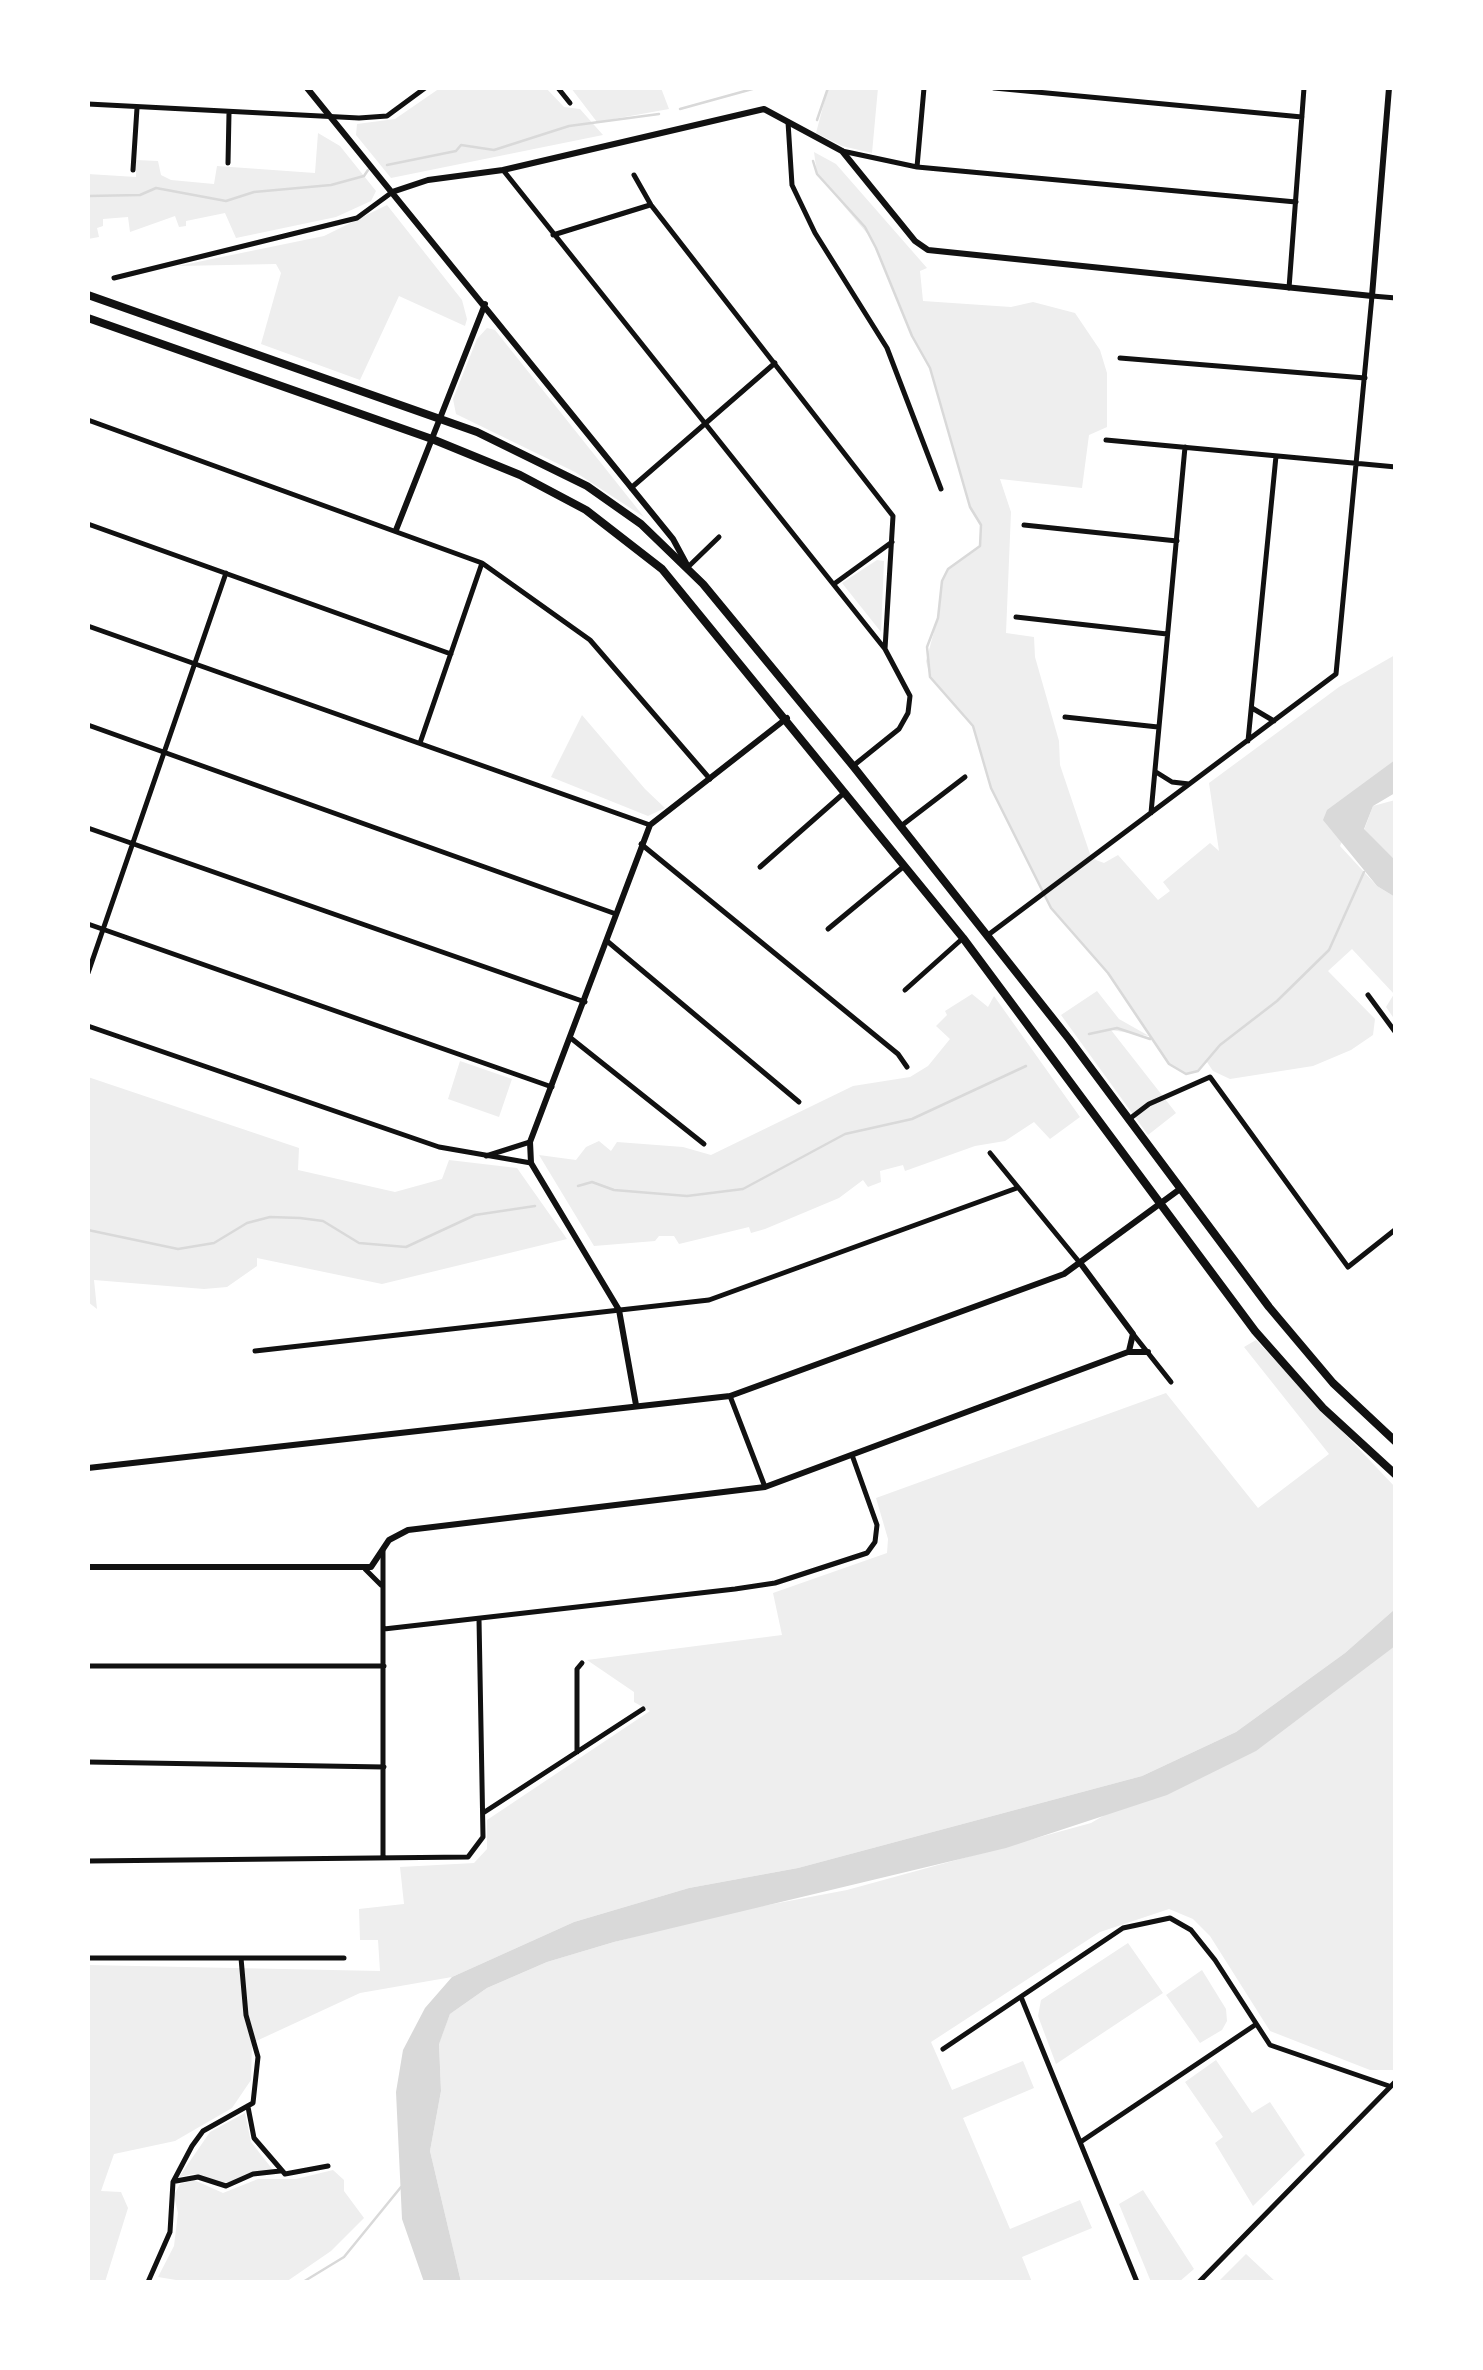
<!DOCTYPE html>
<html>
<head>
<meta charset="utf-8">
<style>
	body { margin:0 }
	#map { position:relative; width:1483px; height:2370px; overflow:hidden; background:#fff; font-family:Roboto,sans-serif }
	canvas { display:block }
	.frame { position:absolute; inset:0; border:90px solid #fff; pointer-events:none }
</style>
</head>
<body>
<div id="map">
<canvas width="1483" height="2370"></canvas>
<div class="frame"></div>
</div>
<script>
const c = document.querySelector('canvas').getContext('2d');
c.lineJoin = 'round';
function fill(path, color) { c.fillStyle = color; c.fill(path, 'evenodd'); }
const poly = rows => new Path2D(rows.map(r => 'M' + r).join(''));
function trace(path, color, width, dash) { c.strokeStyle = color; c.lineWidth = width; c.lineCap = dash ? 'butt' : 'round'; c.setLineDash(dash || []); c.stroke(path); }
fill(poly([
	[440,88,546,88,564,107,580,109,603,135,391,178,356,135,357,124,395,119],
	[571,88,661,88,669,109,597,122],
	[828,88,878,88,872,153,842,146,816,133],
	[318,133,340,146,376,191,371,201,336,217,236,238,225,213,186,221,186,226,179,227,175,216,130,232,128,217,103,219,103,226,97,228,99,237,88,239,88,174,136,177,136,160,158,161,161,175,171,180,214,184,217,166,315,173],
	[814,152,836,164,927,268,920,271,923,301,1011,307,1033,302,1075,313,1100,350,1107,373,1107,427,1089,435,1082,488,1000,479,1011,512,1006,633,1034,637,1035,657,1059,741,1060,765,1090,854,1096,860,1104,863,1118,855,1158,900,1170,891,1163,882,1210,843,1219,851,1209,783,1339,687,1395,655,1395,760,1371,781,1340,846,1377,886,1395,897,1395,1020,1386,1007,1394,994,1352,949,1328,971,1375,1019,1373,1035,1351,1050,1313,1066,1230,1079,1213,1071,1207,1062,1198,1071,1186,1074,1169,1064,1108,973,1051,908,991,788,973,726,930,677,926,661,938,617,942,581,948,569,980,545,981,525,970,507,930,368,912,336,871,238,817,174],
	[387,205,462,300,467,319,465,326,399,296,360,380,261,344,281,273,276,264,178,266,324,236],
	[487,328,495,330,644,517,575,472,456,414,453,399,477,339],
	[877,560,884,561,881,632,842,583],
	[582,715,645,789,665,808,648,816,551,777],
	[1395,800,1395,860,1364,830,1373,806],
	[1097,991,1119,1019,1149,1036,1111,1030,1176,1113,1148,1135,1061,1015],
	[972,994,988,1007,994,996,1080,1117,1050,1139,1034,1122,1005,1141,975,1146,905,1171,903,1165,880,1171,881,1182,868,1187,863,1180,839,1198,765,1229,751,1233,749,1227,679,1244,674,1236,659,1236,655,1241,594,1246,539,1155,576,1160,586,1147,599,1141,611,1151,617,1142,683,1147,711,1155,853,1086,910,1077,928,1066,950,1039,936,1026,947,1015,945,1011],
	[460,1061,512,1079,499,1117,448,1099],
	[88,1077,299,1148,298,1170,395,1192,442,1179,449,1160,517,1168,567,1239,382,1284,257,1258,257,1266,227,1287,204,1289,94,1280,97,1309,88,1302],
	[1256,1340,1395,1487,1395,1609,1345,1653,1236,1732,1142,1776,798,1868,689,1888,574,1922,452,1977,360,1993,252,2043,251,2080,232,2108,175,2141,114,2154,101,2191,121,2192,128,2208,105,2282,88,2282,88,1965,380,1971,378,1940,360,1940,359,1909,404,1904,400,1867,474,1863,487,1849,487,1820,650,1711,634,1702,634,1692,587,1660,782,1635,773,1593,887,1553,888,1539,876,1498,1166,1393,1258,1508,1329,1454,1244,1347],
	[1395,1646,1394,2070,1370,2070,1270,2031,1210,1936,1193,1919,1169,1909,1100,1932,931,2042,952,2090,1023,2061,1034,2088,963,2118,1010,2229,1080,2200,1092,2228,1022,2257,1032,2282,461,2282,430,2151,441,2091,439,2043,450,2014,487,1988,547,1962,614,1942,720,1914,847,1890,1091,1823],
	[1128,1943,1163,1993,1056,2064,1038,2016,1041,2000],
	[1202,1970,1226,2009,1227,2021,1222,2030,1200,2043,1166,1995],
	[1216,2060,1252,2113,1270,2102,1305,2155,1253,2206,1215,2143,1223,2137,1185,2082],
	[245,2113,251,2142,273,2170,249,2173,227,2183,193,2174,179,2177,210,2132],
	[333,2170,344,2180,344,2191,364,2218,331,2251,286,2282,188,2282,158,2277,174,2246,178,2213,174,2195,180,2184,194,2180,223,2193,258,2179,296,2179],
	[1143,2190,1194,2269,1179,2282,1151,2282,1119,2204],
	[1246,2254,1276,2282,1218,2282]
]), '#eee');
fill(poly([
	[1395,760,1395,793,1373,806,1364,829,1395,860,1395,897,1377,886,1323,820,1327,810],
	[1395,1609,1395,1646,1256,1751,1167,1795,1006,1848,614,1942,547,1962,487,1988,450,2014,439,2044,441,2091,430,2151,461,2282,424,2282,402,2219,396,2092,403,2050,425,2008,452,1977,574,1922,689,1888,798,1868,1142,1776,1236,1732,1345,1653]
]), '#d9d9d9');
trace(poly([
	[680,109,756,88],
	[817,120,828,88],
	[813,161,817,174,865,227,876,248,912,336,930,368,970,507,981,525,980,546,948,569,942,581,938,618,927,647,930,677,973,726,991,788,1051,908,1108,973,1169,1064,1186,1074,1198,1071,1220,1045,1277,1001,1329,950,1364,872],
	[387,165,456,151,461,145,494,150,569,126,659,114],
	[88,196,140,195,156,188,226,201,254,192,331,185,364,176,368,170],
	[1089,1034,1117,1028,1150,1039],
	[578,1186,592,1182,614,1190,687,1196,743,1189,845,1134,912,1119,1026,1066],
	[88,1230,178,1249,214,1243,247,1223,270,1217,300,1218,323,1221,359,1243,406,1247,475,1215,535,1206],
	[303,2282,344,2257,401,2187]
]), '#d9d9d9', 2.5);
trace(poly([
	[558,88,570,103],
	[994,88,1302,117],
	[88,104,359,118,387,116,425,88],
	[788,122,792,185,815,233,887,348,941,489],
	[842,151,917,167,1296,202],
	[228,163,229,113],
	[917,167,924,88],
	[133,170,137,108],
	[503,170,885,649,910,696,908,713,899,729,853,766],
	[634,175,651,205,893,516,885,649],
	[553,235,650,205],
	[114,278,357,218,391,193],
	[1289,288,1304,88],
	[1120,358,1365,378],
	[88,420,482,563,590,640,710,779],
	[1106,440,1396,467],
	[631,488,775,363],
	[88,524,451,654],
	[1024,525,1177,541],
	[688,567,719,537],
	[834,584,892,542],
	[1016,617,1167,634],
	[88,626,650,825],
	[1252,708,1274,721],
	[1065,717,1158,727],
	[88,725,616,914],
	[1248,741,1276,456],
	[420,743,482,563],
	[1156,772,1172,782,1189,784],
	[1151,813,1185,447],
	[901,826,965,777],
	[88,828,585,1002],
	[641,844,898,1054,907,1067],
	[760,867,844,793],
	[88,924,552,1087],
	[828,929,903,867],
	[988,935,1336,674,1372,296,1396,298],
	[607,941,799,1102],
	[88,973,226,573],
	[905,990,962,939],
	[1368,995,1396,1033],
	[88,1026,439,1147,531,1163],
	[572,1039,704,1144],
	[1128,1120,1149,1104,1210,1077,1348,1267,1396,1229],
	[990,1153,1080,1263],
	[486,1156,530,1142],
	[1133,1334,1171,1382],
	[255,1351,709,1300,1017,1188],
	[730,1396,765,1487],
	[383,1551,383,1858],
	[365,1569,381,1585],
	[384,1629,735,1589,775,1583,867,1553,875,1542,877,1525,852,1455],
	[88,1666,384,1666],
	[577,1752,577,1669,582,1663],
	[88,1762,384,1767],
	[483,1813,643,1709],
	[88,1861,468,1857,483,1837,479,1619],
	[88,1958,344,1958],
	[1021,1997,1137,2282],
	[943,2049,1123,1928,1170,1918,1191,1930,1215,1960,1270,2045,1389,2086],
	[248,2107,254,2138,285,2174,328,2166],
	[1082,2141,1255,2025],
	[176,2181,198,2177,226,2186,253,2174,280,2171],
	[148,2282,170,2232,173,2182,192,2146,203,2131,253,2103,258,2057,246,2015,241,1958],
	[1199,2282,1396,2081]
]), '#111', 5);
trace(poly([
	[307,88,673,539,687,565],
	[392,192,428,180,503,170,764,109,842,151,915,241,928,250,1372,296,1389,88],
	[396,530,485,304],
	[1081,1264,1133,1334,1129,1351],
	[636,1405,619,1310,531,1163,530,1142,650,825,787,718],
	[88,1468,730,1396,1064,1274,1180,1189],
	[88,1567,371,1567,389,1540,408,1530,765,1487,1128,1352,1148,1352]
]), '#111', 6);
trace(poly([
	[88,295,477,432,587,486,641,524,703,584,853,766,1069,1039,1269,1307,1333,1383,1396,1442],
	[88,318,432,439,520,475,586,510,662,569,963,938,1255,1331,1323,1408,1396,1475]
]), '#111', 8);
</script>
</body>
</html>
